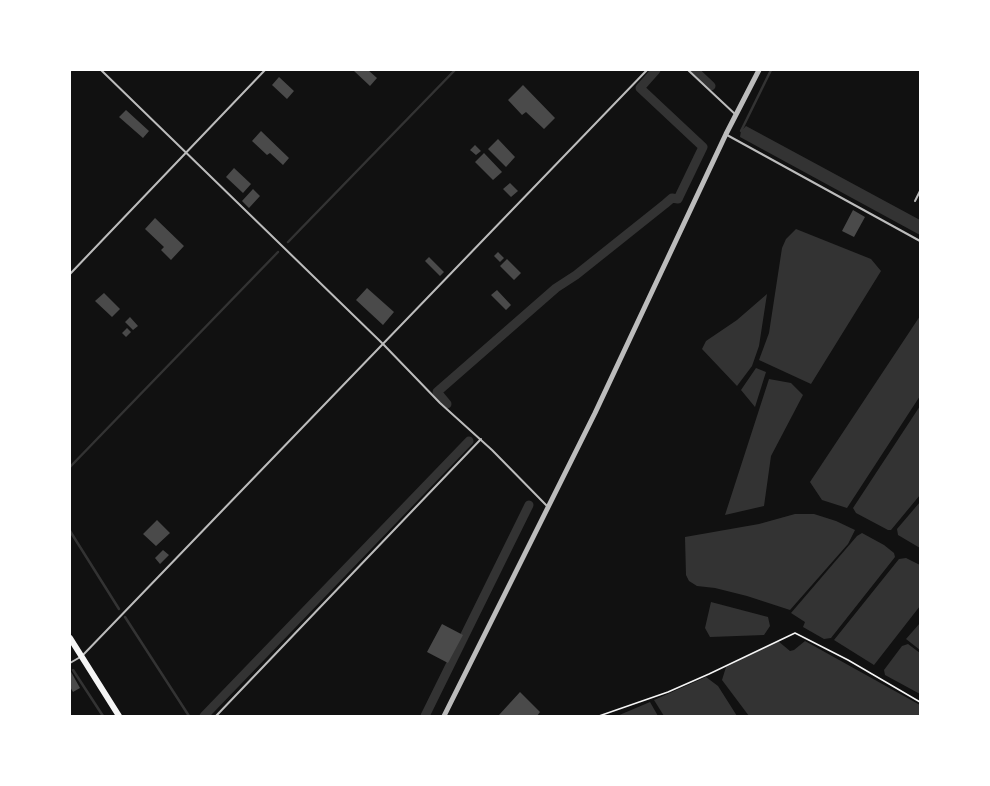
<!DOCTYPE html>
<html>
<head>
<meta charset="utf-8">
<style>
	body { margin:0 }
	#map { position:relative; width:990px; height:786px; overflow:hidden; background:#111; font-family:Barlow,sans-serif }
	canvas { display:block }
	.frame { position:absolute; inset:0; border:71px solid #fff; pointer-events:none }
</style>
</head>
<body>
<div id="map">
<canvas width="990" height="786"></canvas>
<div class="frame"></div>
</div>
<script>
const c = document.querySelector('canvas').getContext('2d');
c.lineJoin = 'round';
function fill(path, color) { c.fillStyle = color; c.fill(path, 'evenodd'); }
const poly = rows => new Path2D(rows.map(r => 'M' + r).join(''));
function trace(path, color, width, dash) { c.strokeStyle = color; c.lineWidth = width; c.lineCap = dash ? 'butt' : 'round'; c.setLineDash(dash || []); c.stroke(path); }
fill(poly([
	[746,126,920,220,920,235,740,137,741,131],
	[796,229,871,259,881,271,811,384,759,360,769,333,782,248,786,239],
	[767,294,759,346,752,366,737,386,702,349,706,341,737,320],
	[920,316,920,396,847,508,822,500,810,482],
	[756,368,766,372,755,407,741,390],
	[769,379,791,383,803,395,771,456,764,506,725,515],
	[920,406,920,495,891,530,888,530,856,513,853,508],
	[920,502,920,548,898,535,897,529],
	[795,514,814,514,836,521,855,530,848,544,790,610,747,596,715,588,697,586,689,581,686,575,685,537,759,524],
	[862,533,884,545,894,553,895,557,831,638,824,639,803,627,805,622,791,613,857,536],
	[906,558,920,565,920,606,874,665,834,640,899,559],
	[711,602,768,617,770,626,764,635,710,637,705,628],
	[920,623,920,650,906,639],
	[778,641,790,651,794,650,805,641,920,705,920,716,749,716,722,680,726,667],
	[908,644,920,653,920,694,885,675,884,670,902,646],
	[706,677,718,686,737,716,664,716,654,700],
	[650,702,658,716,617,716]
]), '#333');
trace(poly([
	[70,71,71,70],
	[741,131,771,70],
	[288,242,455,70],
	[70,467,278,252],
	[70,531,119,609],
	[125,617,189,716],
	[73,670,103,716]
]), '#333', 2.5);
trace(poly([
	[694,70,711,86],
	[447,404,437,392,556,288,576,275,665,204,672,198,678,199,703,147,640,88,656,70],
	[204,716,469,441],
	[425,716,529,505]
]), '#333', 9);
fill(poly([
	[353,70,368,70,377,78,370,86],
	[279,77,294,91,287,99,272,85],
	[523,85,555,118,544,129,526,112,522,115,508,100],
	[126,110,149,131,143,138,119,117],
	[261,131,289,158,283,165,270,153,267,155,252,141],
	[498,139,515,157,506,167,488,149],
	[475,145,481,151,476,155,470,150],
	[484,153,502,172,493,180,475,162],
	[234,168,251,184,243,193,226,177],
	[510,183,518,191,511,197,503,189],
	[253,189,260,196,249,208,242,201],
	[853,210,865,217,854,237,842,231],
	[155,218,184,246,171,260,161,250,164,247,145,229],
	[498,252,504,258,500,262,494,256],
	[429,257,444,272,440,276,425,261],
	[507,259,521,273,514,280,500,266],
	[367,288,394,312,383,325,356,300],
	[497,290,511,305,506,310,491,295],
	[104,293,120,309,112,317,95,301],
	[130,317,138,326,133,330,125,322],
	[127,328,131,332,126,337,122,333],
	[157,520,170,533,156,546,143,534],
	[163,550,169,555,160,564,155,558],
	[442,624,463,635,448,663,427,652],
	[70,670,80,688,73,692,70,687],
	[520,692,540,712,537,716,500,716,499,715]
]), '#4a4a4a');
trace(poly([
	[599,716,668,692,709,674,795,633,848,660,920,702]
]), '#f5f5f5', 1.5);
trace(poly([
	[101,70,383,344,440,403,492,450,547,506],
	[688,70,736,115],
	[727,135,920,241],
	[915,201,920,191],
	[70,274,265,70],
	[70,663,82,656,647,70],
	[216,716,481,439]
]), '#bcbcbc', 2);
trace(poly([
	[444,716,595,413,726,134,759,70]
]), '#bcbcbc', 5);
trace(poly([
	[70,638,119,716]
]), '#f5f5f5', 6);
</script>
</body>
</html>
